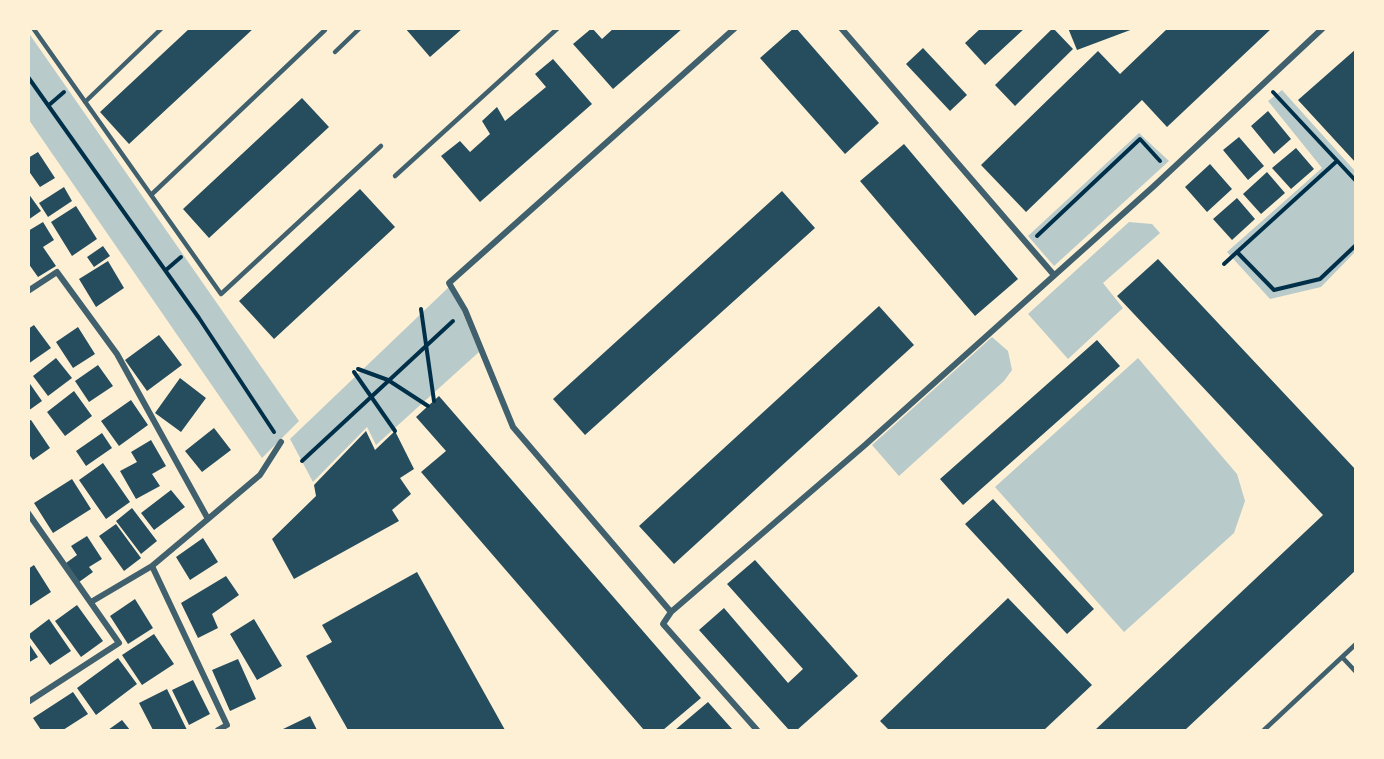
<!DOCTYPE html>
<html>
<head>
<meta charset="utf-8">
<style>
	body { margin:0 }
	#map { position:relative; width:1384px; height:759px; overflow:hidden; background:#fdf0d5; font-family:Montserrat,sans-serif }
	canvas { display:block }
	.frame { position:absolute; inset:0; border:30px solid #fdf0d5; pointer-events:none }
</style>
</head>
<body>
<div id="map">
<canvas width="1384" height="759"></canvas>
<div class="frame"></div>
</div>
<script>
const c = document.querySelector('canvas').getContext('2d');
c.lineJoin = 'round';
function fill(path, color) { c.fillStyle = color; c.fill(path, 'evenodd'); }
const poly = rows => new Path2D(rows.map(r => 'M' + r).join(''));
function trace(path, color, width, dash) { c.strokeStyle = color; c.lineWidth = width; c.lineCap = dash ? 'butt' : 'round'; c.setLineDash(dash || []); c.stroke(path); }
fill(poly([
	[28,32,299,421,262,458,29,120],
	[1282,90,1355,171,1355,252,1321,287,1270,299,1227,252,1322,168,1268,101],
	[1139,133,1169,161,1054,266,1028,236],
	[1129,222,1152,224,1160,233,1103,283,1123,308,1068,359,1028,314],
	[451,285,479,352,376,445,367,427,313,482,290,439],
	[992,337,1008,351,1012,370,1004,381,899,476,872,445],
	[1138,358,1237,474,1245,501,1234,533,1124,632,995,487]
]), '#b9caca');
fill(poly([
	[190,28,254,28,129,144,100,112],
	[405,28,463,28,430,57],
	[592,28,602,39,614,28,683,28,613,89,573,44],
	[794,28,796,28,879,123,845,154,760,58],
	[981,28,1025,28,985,65,965,43],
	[1053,28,1073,49,1015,106,995,85],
	[1068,28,1133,28,1133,29,1077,50],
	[1168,28,1272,28,1167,127,1142,100,1026,212,981,165,1098,51,1120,74],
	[923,48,967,95,950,111,906,64],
	[1356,49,1356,163,1298,100],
	[553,59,592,104,480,202,441,156,460,141,470,152,490,134,482,121,497,107,505,121,546,87,535,74],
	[302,98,329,127,209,238,183,209],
	[1268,111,1291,139,1274,154,1251,126],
	[1239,137,1264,166,1248,180,1223,150],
	[904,144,1018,279,975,316,860,181],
	[1296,148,1314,169,1291,189,1272,168],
	[38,152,55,178,40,187,28,170,28,158],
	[1210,164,1232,189,1207,212,1185,187],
	[1267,172,1285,193,1261,214,1243,194],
	[64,187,72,201,48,217,39,203],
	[360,189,395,227,274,339,239,301],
	[782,191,815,228,585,435,553,399],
	[28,193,41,211,28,220],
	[1237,198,1255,219,1232,240,1213,219],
	[76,206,97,239,72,256,51,222],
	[43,222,54,240,43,247,56,266,38,277,28,263,28,231],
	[103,246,110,256,94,267,87,257],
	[1158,259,1356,470,1356,570,1185,730,1095,730,1323,515,1117,296],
	[108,261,124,288,96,307,79,279],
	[879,306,914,345,674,564,639,526],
	[34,325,51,348,28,364,28,329],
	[78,327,95,354,73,368,56,342],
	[159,335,182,365,147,391,125,360],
	[1097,340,1120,366,963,505,940,479],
	[56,358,72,378,48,396,33,376],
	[98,365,113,386,89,402,75,381],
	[180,378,206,398,181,432,155,413],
	[28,381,42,401,28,411],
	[74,391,92,416,65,436,47,412],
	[439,396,701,698,663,730,644,730,421,472,446,451,416,417],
	[131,400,148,425,119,446,101,421],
	[31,420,50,448,33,460,28,453,28,421],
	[214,428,231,450,202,472,185,451],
	[366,431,375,450,395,431,414,469,400,478,411,494,392,510,399,521,294,579,272,539,316,496,314,485],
	[102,433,112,448,86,466,76,451],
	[151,440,166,466,152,474,160,486,136,499,120,471,137,462,131,452],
	[103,463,130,502,106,519,79,480],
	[72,479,91,509,53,533,34,503],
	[171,490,185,507,154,530,141,513],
	[993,499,1094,609,1067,634,965,524],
	[132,508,157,541,141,554,116,521],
	[116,524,141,558,124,571,99,536],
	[87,536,102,559,89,567,93,572,79,582,66,563,77,555,71,546],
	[203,538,218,562,190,580,176,557],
	[755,560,858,676,797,730,789,730,699,630,724,608,788,683,803,669,727,584],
	[34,565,51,592,28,607,28,569],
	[417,572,505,730,348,730,306,656,332,642,322,625],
	[226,576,239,595,212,614,218,628,198,638,181,603],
	[1008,598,1092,685,1044,730,889,730,880,721],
	[135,599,153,628,128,644,110,616],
	[77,605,103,641,81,657,55,621],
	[49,619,71,651,50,665,28,635],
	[254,619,282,666,257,680,230,634],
	[154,634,174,664,142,685,122,655],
	[28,642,38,657,28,663],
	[118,658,137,684,96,715,77,688],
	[238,659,256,699,230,711,212,670],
	[193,680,210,714,189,725,172,690],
	[167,689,187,730,153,730,139,703],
	[73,692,88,714,63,730,41,730,33,718],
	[708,702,733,730,675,730],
	[310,716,317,730,281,730],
	[122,720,130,730,108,730]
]), '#264d5e');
trace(poly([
	[28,77,199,318,274,432],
	[1273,92,1356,181],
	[49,105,64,92],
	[1337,161,1237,252,1274,290,1320,279,1356,245],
	[1037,236,1140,139,1160,161],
	[1224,264,1237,252],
	[166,270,181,257],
	[421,309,434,401],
	[358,369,388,380,428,406],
	[354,372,395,431],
	[302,461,453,321]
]), '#003049', 4);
trace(poly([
	[33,28,221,294,381,146],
	[335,52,360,28],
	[85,102,162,28],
	[395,176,558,28],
	[151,195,325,30],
	[1342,657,1356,672],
	[1264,730,1356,644]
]), '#3f606c', 4.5);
trace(poly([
	[841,28,1054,275],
	[28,291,57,272,117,354,208,519],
	[28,513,119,643,28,702],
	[152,566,227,725,218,730],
	[91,602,152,566,208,519,260,475,281,442],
	[671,612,513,427,465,310,449,283,735,28],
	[757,730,663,624,671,612,865,445,1154,186,1323,28]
]), '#3f606c', 6);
</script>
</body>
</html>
